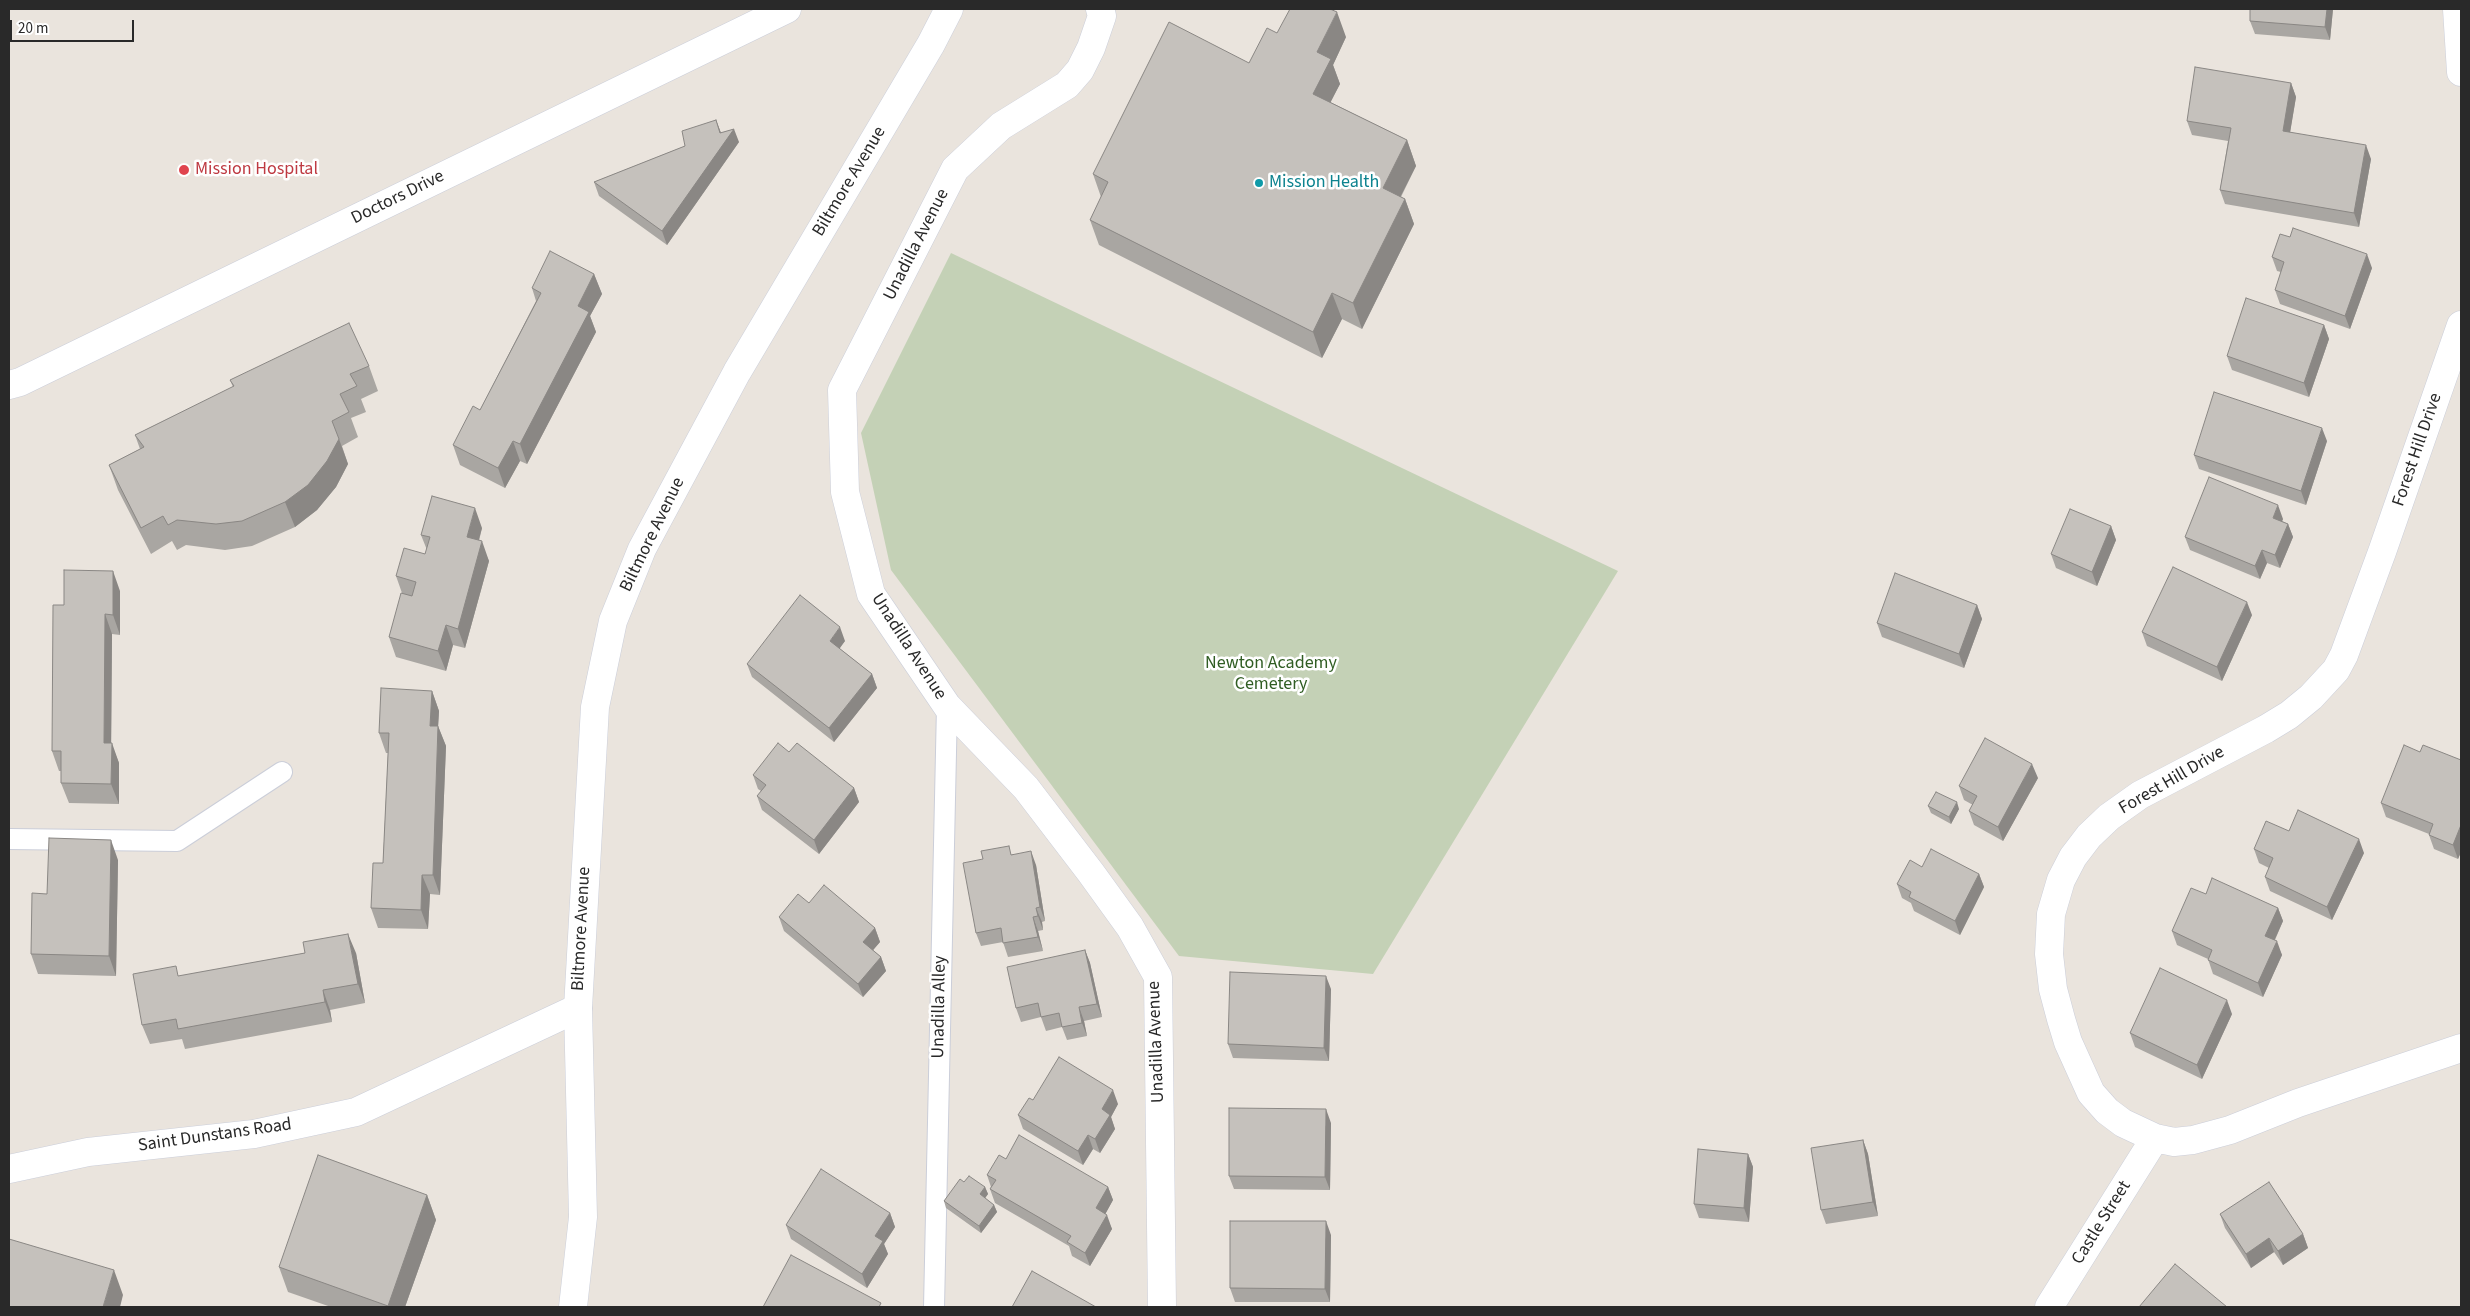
<!DOCTYPE html>
<html>
<head>
<meta charset="utf-8">
<style>
	body { margin:0 }
	#map { position:relative; width:2470px; height:1316px; overflow:hidden; background:#eae4dd; font-family:"Source Sans 3",sans-serif }
	canvas { display:block }
	.frame { position:absolute; inset:0; border:10px solid #292929; pointer-events:none }
	.scale { position:absolute; left:10px; top:20px; width:124px; height:22px; box-sizing:border-box; border:2px solid #292929; border-top:0; padding-left:6px; font-size:15px; line-height:18px; white-space:nowrap; color:#292929; -webkit-text-stroke:4px #fff; paint-order:stroke }
</style>
</head>
<body>
<div id="map">
<canvas width="2470" height="1316"></canvas>
<div class="frame"></div>
<div class="scale">20 m</div>
</div>
<script>
const c = document.querySelector('canvas').getContext('2d');
c.lineJoin = 'round';
function fill(path, color) { c.fillStyle = color; c.fill(path, 'evenodd'); }
const poly = rows => new Path2D(rows.map(r => 'M' + r).join(''));
function trace(path, color, width, dash) { c.strokeStyle = color; c.lineWidth = width; c.lineCap = dash ? 'butt' : 'round'; c.setLineDash(dash || []); c.stroke(path); }
function drawText(font, color, halo, rows, align = 'center') {
  c.font = font + ' "Source Sans 3",sans-serif'; c.lineWidth = 5; c.setLineDash([]); c.textBaseline = 'middle'; c.strokeStyle = halo; c.fillStyle = color; for (const [text, x, y, turn = 0] of rows) {
    c.save(); c.translate(x, y); c.rotate((+turn || 0) * Math.PI / 180); c.textAlign = isNaN(turn) ? turn : align; if (halo) c.strokeText(text, 0, 0); c.fillText(text, 0, 0); c.restore();
  }
}
fill(poly([
	[951,253,1618,571,1373,974,1179,956,891,570,861,433]
]), '#c4d1b6');
const service = poly([
	[9,839,177,841,282,772],
	[934,1307,947,706]
]);
const minor = poly([
	[1100,9,1102,16,1091,48,1080,70,1067,85,1001,126,955,169,842,390,845,492,871,594,947,706,1026,788,1091,873,1130,927,1158,977,1162,1307],
	[2457,9,2461,72],
	[2461,325,2382,552,2344,655,2336,670,2311,697,2289,715,2266,729,2140,795,2109,817,2089,836,2073,857,2061,880,2051,914,2049,954,2053,989,2061,1019,2068,1042,2091,1093,2107,1111,2123,1123,2155,1138,2174,1142,2193,1140,2230,1130,2298,1103,2461,1048],
	[9,1169,88,1152,254,1134,356,1112,578,1008],
	[2049,1307,2155,1138]
]);
const tertiary = poly([
	[9,385,20,382,787,9]
]);
const secondary = poly([
	[573,1307,583,1217,578,1008,595,707,613,621,642,549,737,372,931,44,949,9]
]);
trace(service, '#cbced9', 22);
trace(minor, '#cbced9', 29);
trace(tertiary, '#cbced9', 29);
trace(secondary, '#cbced9', 29);
trace(service, '#fff', 20);
trace(minor, '#fff', 28);
trace(tertiary, '#fff', 28);
trace(secondary, '#fff', 28);
fill(poly([
	[2250,9,2333,9,2330,40,2255,34,2250,21],
	[1277,33,1346,37,1333,65,1340,84,1330,102,1407,140,1416,166,1401,197,1405,199,1414,224,1362,329,1342,319,1322,358,1099,245,1090,220,1101,197,1093,174,1249,63],
	[2291,83,2296,97,2290,132,2371,159,2359,227,2225,204,2220,190,2228,141,2192,135,2187,121],
	[716,120,721,133,739,142,667,245,599,196,594,182,685,146],
	[2290,237,2372,268,2350,329,2280,304,2275,290,2281,272,2277,271,2272,257],
	[594,274,602,294,590,316,596,332,527,464,520,461,505,488,460,465,453,445,480,410,536,301,532,288],
	[2324,325,2329,339,2309,397,2232,370,2227,356],
	[369,366,378,391,361,399,366,412,351,418,358,437,342,446,348,464,336,487,317,510,295,527,252,546,225,550,186,545,177,550,172,541,151,554,118,490,109,465,140,449,135,435,233,387,230,380],
	[2327,441,2306,505,2199,469,2194,455],
	[2283,519,2282,521,2288,524,2293,537,2280,568,2267,563,2260,579,2190,550,2185,537],
	[2111,526,2116,540,2097,586,2056,568,2051,554],
	[482,528,479,541,489,561,465,648,453,645,446,671,396,657,389,637,402,593,396,576,425,554,427,550,421,535],
	[120,591,120,635,112,634,111,743,119,763,119,804,69,803,61,783,61,771,59,771,52,751,64,605],
	[1977,605,1982,619,1964,668,1882,637,1877,623],
	[2252,615,2222,681,2147,646,2142,632],
	[845,641,839,648,872,674,877,688,834,742,752,677,747,664],
	[432,691,439,711,438,726,446,746,440,895,430,894,428,929,378,928,371,908,383,863,388,753,386,753,379,733],
	[789,752,854,788,859,802,819,854,762,810,757,796,761,791,758,789,753,775],
	[2420,752,2461,760,2461,852,2458,859,2434,849,2429,835,2429,834,2386,817,2381,803],
	[2038,778,2003,841,1974,825,1969,811,1973,805,1964,800,1959,786],
	[1928,806,1959,809,1951,824,1931,813],
	[2289,831,2364,853,2332,920,2270,891,2265,877,2269,868,2259,863,2254,849],
	[1012,854,1036,865,1045,921,1042,922,1043,930,1038,931,1043,951,1008,957,1003,942,981,946,976,933],
	[118,860,116,976,38,974,31,954,47,894],
	[1922,867,1979,874,1984,887,1960,935,1914,911,1911,903,1902,898,1897,884],
	[2206,894,2278,908,2283,921,2275,940,2282,955,2263,997,2213,974,2208,959,2177,945,2172,931],
	[809,903,875,928,880,942,873,950,881,957,886,971,863,997,784,931,779,917],
	[1085,950,1090,963,1102,1017,1084,1021,1087,1036,1067,1040,1062,1027,1046,1031,1041,1017,1021,1022,1016,1008],
	[305,953,356,953,365,1003,330,1010,332,1022,185,1049,182,1039,150,1044,142,1025,180,976],
	[1331,989,1329,1061,1233,1058,1228,1044],
	[2232,1014,2202,1079,2135,1047,2130,1033],
	[1033,1100,1118,1104,1111,1117,1115,1129,1100,1153,1093,1149,1083,1165,1023,1129,1018,1115],
	[1331,1123,1330,1190,1234,1189,1229,1176],
	[1863,1140,1868,1154,1878,1216,1826,1224,1821,1210],
	[1748,1154,1753,1167,1749,1222,1699,1218,1694,1204],
	[1006,1159,1108,1187,1113,1200,1105,1214,1112,1229,1090,1266,1072,1256,1069,1246,995,1203,990,1189,991,1187,987,1175],
	[964,1182,985,1187,988,1194,985,1198,994,1205,997,1212,981,1233,946,1208,944,1201],
	[427,1195,436,1220,405,1307,331,1307,288,1292,279,1267],
	[890,1213,895,1227,884,1244,888,1254,867,1288,791,1239,786,1225],
	[2220,1214,2303,1234,2308,1248,2283,1265,2274,1252,2251,1268,2225,1228],
	[1331,1235,1330,1302,1235,1302,1230,1288]
]), '#a9a6a2');
fill(poly([
	[2327,9,2333,9,2330,40,2325,27],
	[1337,12,1346,37,1333,65,1340,84,1322,119,1313,94,1317,52],
	[2291,83,2296,97,2288,145,2283,131],
	[716,120,721,133,734,129,739,142,667,245,662,231],
	[1407,140,1416,166,1392,213,1383,188],
	[2366,145,2371,159,2359,227,2354,213],
	[1405,199,1414,224,1362,329,1353,303],
	[2367,254,2372,268,2350,329,2345,316],
	[594,274,602,294,590,316,596,332,527,464,520,444,578,306],
	[1332,293,1342,319,1322,358,1313,332],
	[2324,325,2329,339,2309,397,2304,383],
	[2322,428,2327,441,2306,505,2301,491],
	[339,439,348,464,336,487,317,510,295,527,285,502],
	[513,441,520,461,505,488,498,468],
	[2278,505,2283,519,2278,531,2273,518],
	[475,508,482,528,474,557,467,537],
	[2288,524,2293,537,2280,568,2275,555],
	[2111,526,2116,540,2097,586,2092,572],
	[482,541,489,561,465,648,458,629],
	[2262,550,2267,563,2260,579,2255,566],
	[113,571,120,591,120,635,113,615],
	[2247,602,2252,615,2222,681,2217,667],
	[1977,605,1982,619,1964,668,1959,654],
	[105,614,112,634,111,763,104,743],
	[446,625,453,645,446,671,438,651],
	[840,627,845,641,835,655,830,641],
	[872,674,877,688,834,742,829,728],
	[432,691,439,711,437,746,430,726],
	[438,726,446,746,440,895,433,875],
	[112,743,119,763,119,804,111,784],
	[2032,764,2038,778,2003,841,1998,827],
	[854,788,859,802,819,854,814,840],
	[1957,802,1959,809,1951,824,1949,817],
	[2461,825,2461,852,2458,859,2453,845],
	[2359,839,2364,853,2332,920,2327,907],
	[111,840,118,860,116,976,109,956],
	[1031,851,1036,865,1045,921,1040,907],
	[1979,874,1984,887,1960,935,1955,921],
	[422,875,430,894,428,929,421,910],
	[1036,908,1042,922,1043,930,1038,916],
	[2278,908,2283,921,2270,950,2265,936],
	[1033,917,1038,931,1043,951,1038,937],
	[875,928,880,942,868,956,863,942],
	[348,934,356,953,365,1003,358,984],
	[2277,941,2282,955,2263,997,2258,983],
	[1085,950,1090,963,1102,1017,1097,1004],
	[881,957,886,971,863,997,858,984],
	[1326,976,1331,989,1329,1061,1324,1048],
	[323,990,330,1010,332,1022,325,1002],
	[2227,1000,2232,1014,2202,1079,2197,1065],
	[1079,1007,1084,1021,1087,1036,1082,1023],
	[1113,1090,1118,1104,1111,1117,1115,1129,1100,1153,1095,1139,1102,1109],
	[1326,1109,1331,1123,1330,1190,1325,1177],
	[1088,1135,1093,1149,1083,1165,1078,1151],
	[1863,1140,1868,1154,1878,1216,1873,1202],
	[1748,1154,1753,1167,1749,1222,1744,1208],
	[985,1187,988,1194,983,1201,980,1194],
	[1108,1187,1113,1200,1101,1222,1096,1208],
	[427,1195,436,1220,405,1307,388,1307,388,1306],
	[994,1205,997,1212,981,1233,979,1226],
	[890,1213,895,1227,884,1244,888,1254,867,1288,862,1274,875,1236],
	[1107,1215,1112,1229,1090,1266,1085,1253],
	[1326,1221,1331,1235,1330,1302,1325,1289],
	[2303,1234,2308,1248,2283,1265,2278,1251],
	[2269,1238,2274,1252,2251,1268,2246,1254],
	[114,1270,123,1295,120,1307,103,1307]
]), '#8a8784');
const building = poly([
	[1290,9,1330,9,1337,12,1317,52,1331,59,1313,94,1407,140,1383,188,1405,199,1353,303,1332,293,1313,332,1090,220,1108,182,1093,174,1169,22,1249,63,1267,28,1277,33,1290,9],
	[2250,9,2327,9,2325,27,2250,21,2250,9],
	[2195,67,2291,83,2283,131,2366,145,2354,213,2220,190,2231,128,2187,121,2195,67],
	[716,120,720,133,734,129,662,231,594,182,685,146,682,131,716,120],
	[2293,228,2367,254,2345,316,2275,290,2284,262,2272,257,2280,234,2290,237,2293,228],
	[550,251,594,274,578,306,589,312,520,444,513,441,498,468,453,445,473,406,480,410,541,293,532,288,550,251],
	[2246,298,2324,325,2304,383,2227,356,2246,298],
	[349,323,369,366,350,374,357,386,340,394,349,412,332,421,339,439,327,461,308,485,285,502,242,521,216,524,177,520,168,525,163,516,141,528,109,465,144,447,135,435,234,386,230,380,349,323],
	[2214,392,2322,428,2301,491,2194,455,2214,392],
	[2209,477,2278,505,2273,518,2288,524,2275,555,2262,550,2255,566,2185,537,2209,477],
	[432,496,475,508,467,537,482,541,458,629,446,625,438,651,389,637,401,593,412,596,416,582,396,576,404,548,425,554,430,537,421,535,432,496],
	[2070,509,2111,526,2092,572,2051,554,2070,509],
	[2173,567,2247,602,2217,667,2142,632,2173,567],
	[64,570,113,571,113,615,105,614,104,743,112,743,111,784,61,783,61,751,52,751,53,605,64,605,64,570],
	[1895,573,1977,605,1959,654,1877,623,1895,573],
	[800,595,840,627,830,641,872,674,829,728,747,664,800,595],
	[381,688,432,691,430,726,438,726,433,875,422,875,421,910,371,908,373,863,383,863,389,733,379,733,381,688],
	[1985,738,2032,764,1998,827,1969,811,1977,796,1959,786,1985,738],
	[778,743,789,752,797,743,854,788,814,840,757,796,766,785,753,775,778,743],
	[2404,745,2420,752,2423,745,2461,760,2461,825,2453,845,2429,835,2433,824,2381,803,2404,745],
	[1936,792,1957,802,1949,817,1928,806,1936,792],
	[2298,810,2359,839,2327,907,2265,877,2273,858,2254,849,2266,821,2289,831,2298,810],
	[49,838,111,840,109,956,31,954,32,893,47,894,49,838],
	[1009,846,1011,855,1031,851,1040,907,1036,908,1038,916,1033,917,1038,937,1003,943,1001,928,976,933,963,863,983,859,981,851,1009,846],
	[1931,849,1979,874,1955,921,1909,897,1911,892,1897,884,1910,860,1922,867,1931,849],
	[2212,878,2278,908,2265,936,2277,941,2258,983,2208,960,2212,950,2172,931,2191,888,2206,894,2212,878],
	[824,885,875,928,863,942,881,957,858,984,779,917,798,894,809,903,824,885],
	[348,934,358,984,323,990,325,1002,178,1029,176,1019,142,1025,133,974,176,966,178,976,305,953,303,942,348,934],
	[1085,950,1097,1004,1079,1007,1082,1023,1062,1027,1059,1013,1041,1017,1038,1003,1016,1008,1007,967,1085,950],
	[2160,968,2227,1000,2197,1065,2130,1033,2160,968],
	[1230,972,1326,976,1324,1048,1228,1044,1230,972],
	[1059,1057,1113,1090,1102,1109,1110,1115,1095,1139,1088,1135,1078,1151,1018,1115,1029,1098,1033,1100,1059,1057],
	[1229,1108,1326,1109,1325,1177,1229,1176,1229,1108],
	[1019,1135,1108,1187,1096,1208,1107,1215,1085,1253,1067,1242,1071,1236,990,1189,996,1180,987,1175,999,1155,1006,1159,1019,1135],
	[1863,1140,1873,1202,1821,1210,1811,1148,1863,1140],
	[1698,1149,1748,1154,1744,1208,1694,1204,1698,1149],
	[318,1155,427,1195,388,1306,279,1267,318,1155],
	[821,1169,890,1213,875,1236,883,1241,862,1274,786,1225,821,1169],
	[969,1176,985,1187,980,1194,994,1205,979,1226,944,1201,960,1179,964,1182,969,1176],
	[2269,1182,2303,1234,2278,1251,2269,1238,2246,1254,2220,1214,2269,1182],
	[1230,1221,1326,1221,1325,1289,1230,1288,1230,1221],
	[9,1239,114,1270,103,1307,9,1307,9,1239],
	[791,1255,881,1303,879,1307,763,1307,791,1255],
	[2175,1264,2227,1307,2139,1307,2175,1264],
	[1032,1271,1096,1307,1012,1307,1032,1271]
]);
fill(building, '#c5c1bc');
trace(building, '#8a8784', 1);
for (const [x, y, r, color] of [
	[184,170,6,"#e0444e"],
	[1259,183,5,"#0f9aa8"]
]) { const dot = new Path2D(); dot.arc(x, y, r, 0, 2 * Math.PI); c.fillStyle = color; c.fill(dot); trace(dot, '#fff', 2); }
drawText('18px', '#be3a42', '#fff', [
	["Mission Hospital",195,170]
], 'left');
drawText('18px', '#292929', '#fff', [
	["Biltmore Avenue",850,182,-59],
	["Doctors Drive",398,198,-26],
	["Unadilla Avenue",917,245,-63],
	["Forest Hill Drive",2418,450,-71],
	["Biltmore Avenue",653,535,-64],
	["Unadilla Avenue",908,647,57],
	["Forest Hill Drive",2172,781,-30],
	["Biltmore Avenue",582,929,-87],
	["Unadilla Alley",940,1007,-89],
	["Unadilla Avenue",1157,1042,-92],
	["Saint Dunstans Road",215,1136,-8],
	["Castle Street",2102,1223,-58]
]);
drawText('18px', '#0d838f', '#fff', [
	["Mission Health",1269,183]
], 'left');
drawText('18px', '#305d23', '#fff', [
	["Newton Academy",1271,664],
	["Cemetery",1271,685]
]);
</script>
</body>
</html>
